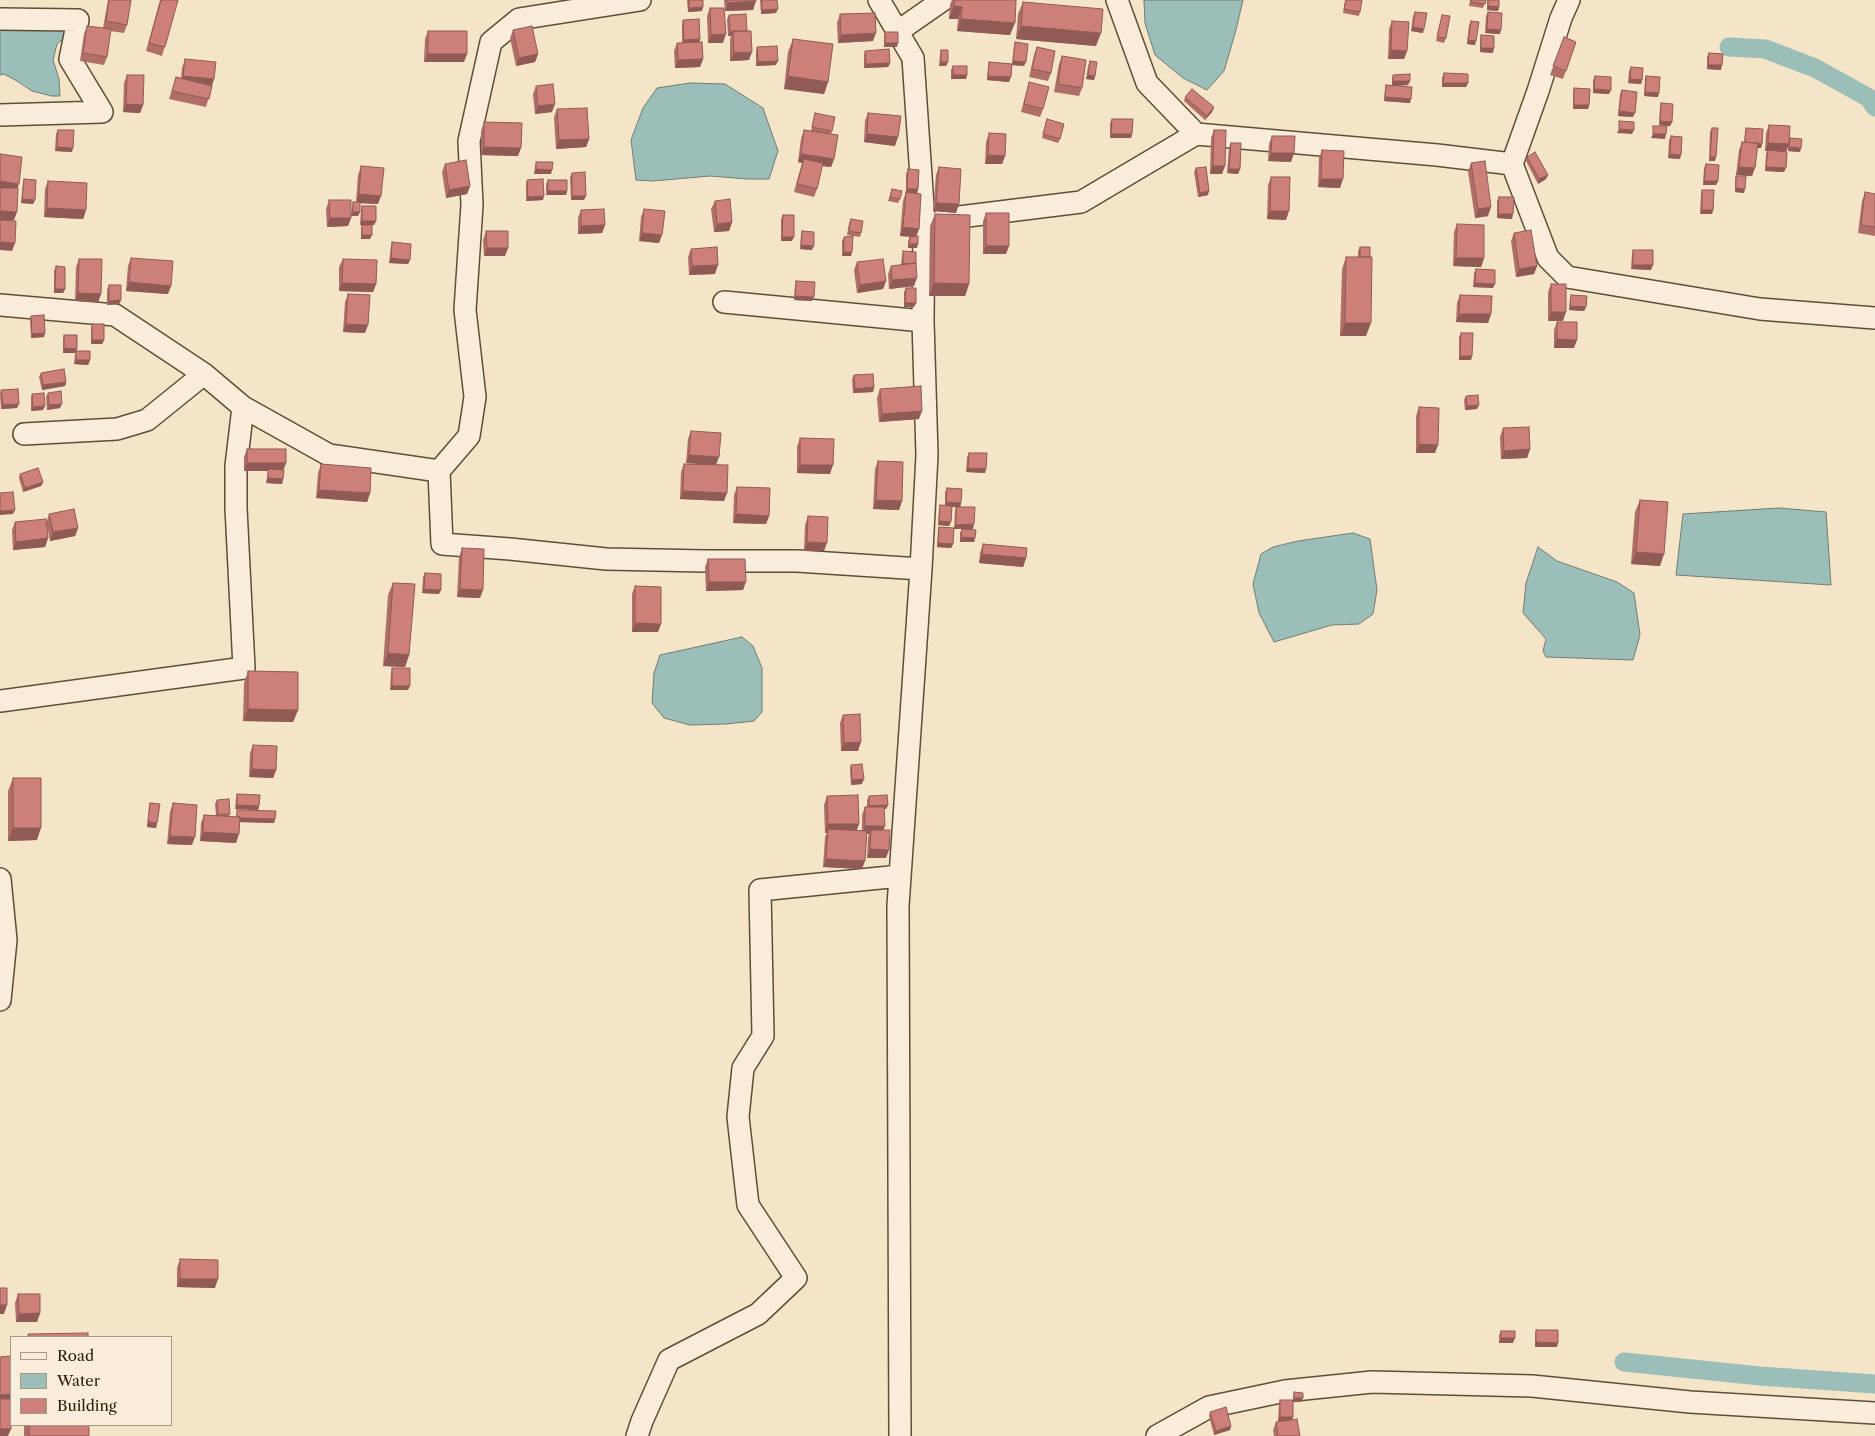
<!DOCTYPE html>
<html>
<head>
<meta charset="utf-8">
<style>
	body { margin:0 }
	#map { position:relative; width:1875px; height:1436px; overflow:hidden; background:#f4e4c8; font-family:"Libre Caslon Text",serif }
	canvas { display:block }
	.legend { position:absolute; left:10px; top:1336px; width:162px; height:90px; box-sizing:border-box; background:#f8eddb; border:1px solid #a79985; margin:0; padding:6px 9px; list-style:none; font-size:15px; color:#2d1c03 }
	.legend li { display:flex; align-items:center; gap:10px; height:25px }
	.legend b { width:25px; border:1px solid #a79985 }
</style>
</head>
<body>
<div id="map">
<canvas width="1875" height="1436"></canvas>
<ul class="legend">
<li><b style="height:6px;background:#f8eddb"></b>Road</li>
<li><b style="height:14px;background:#9cbeb8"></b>Water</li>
<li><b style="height:14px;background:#cd8079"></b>Building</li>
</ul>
</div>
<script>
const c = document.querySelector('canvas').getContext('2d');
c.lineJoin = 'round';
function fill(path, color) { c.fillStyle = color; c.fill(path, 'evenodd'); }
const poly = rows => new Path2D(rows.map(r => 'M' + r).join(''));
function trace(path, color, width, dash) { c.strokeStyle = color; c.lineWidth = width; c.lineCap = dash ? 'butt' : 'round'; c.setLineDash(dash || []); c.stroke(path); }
const water = poly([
	[1144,0,1243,0,1236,30,1224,71,1207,90,1183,78,1155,55,1145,23,1144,0],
	[58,22,69,34,57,44,53,60,59,79,60,96,52,96,32,91,17,81,4,74,0,75,0,24,58,22],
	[690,83,725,84,763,108,778,151,769,179,747,179,710,176,653,181,636,180,631,140,643,108,657,88,690,83],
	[1779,508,1826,512,1831,585,1676,575,1683,514,1779,508],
	[1353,533,1370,539,1377,590,1373,614,1359,624,1332,625,1274,642,1259,613,1253,584,1261,554,1273,547,1298,541,1353,533],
	[1538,547,1557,561,1617,582,1634,593,1640,635,1633,660,1546,657,1543,651,1546,639,1523,613,1526,583,1538,547],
	[742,637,753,646,762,668,762,712,754,721,726,724,690,725,664,718,652,703,654,673,660,655,742,637]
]);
fill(water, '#9cbeb8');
trace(water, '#707d70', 1);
trace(poly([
	[1729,47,1765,49,1815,68,1869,98,1875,107],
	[1624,1362,1760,1376,1875,1384]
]), '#9cbeb8', 19);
const minor = poly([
	[879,0,913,58,924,221,923,321,927,455,921,569,898,906,900,1436],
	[1117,0,1147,83,1196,134],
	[1569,0,1561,18,1538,91,1512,164,1548,258,1567,277,1760,309,1875,318],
	[0,19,78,20,70,59,102,112,0,115],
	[897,32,943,0],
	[943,219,1081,202,1196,134,1437,155,1512,164],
	[724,302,923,321],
	[0,305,115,315,204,374,243,407,329,455,439,471,442,544,510,549,606,559,705,561,797,561,921,569],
	[24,434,117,429,147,420,204,374],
	[439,471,469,436,475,397,465,310,472,205,469,141,491,42,519,19,640,0],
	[0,701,244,668,236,508,236,466,243,407],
	[0,879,6,940,0,1000],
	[637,1436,642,1421,669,1360,758,1314,796,1278,748,1205,738,1117,743,1068,763,1036,760,890,900,876],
	[1157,1436,1209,1407,1285,1391,1372,1382,1532,1386,1690,1402,1875,1413]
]);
trace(minor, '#5f4e34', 24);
trace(minor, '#f8eddb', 21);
fill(poly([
	[108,0,131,0,127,25,124,33,110,31,107,57,104,65,80,61,84,34,87,26,103,28],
	[160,0,178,0,162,56,146,51],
	[687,0,703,0,702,11,688,12],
	[724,0,756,0,753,10,725,11],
	[760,0,777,0,776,13,761,14],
	[952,0,1016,0,1010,35,957,31,958,19,949,19,950,4],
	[1345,0,1362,0,1359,16,1343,13],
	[1470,0,1486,0,1483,8,1469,6],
	[1487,0,1499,0,1499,7,1498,11,1487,10],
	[1023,2,1096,46,1016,39,1018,14],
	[710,8,723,43,708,43,707,16],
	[1415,12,1423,33,1411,31,1413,16],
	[1488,12,1500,34,1485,33,1486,16],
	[840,14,873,41,838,43,837,23],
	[729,15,749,60,730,61,730,40,731,36,728,36,727,19],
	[1442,15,1446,38,1444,43,1436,41],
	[683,20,700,39,699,42,703,59,700,67,675,68,674,51,677,43,682,43,682,24],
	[1392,21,1407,51,1404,59,1388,59,1389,29],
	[1471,21,1475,45,1467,44,1469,25],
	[513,30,538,54,535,62,516,66,510,38],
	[428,31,464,62,424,62,425,39],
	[885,32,897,47,884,47,884,36],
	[1481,35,1493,53,1480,52,1480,39],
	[1564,37,1576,42,1563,79,1550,75],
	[793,39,828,82,824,94,784,89,788,52],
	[1015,42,1024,66,1012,65,1009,82,987,80,988,67,989,62,1012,64,1014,47],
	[757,47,776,65,756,66,756,51],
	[1037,47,1051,73,1048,81,1029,77,1034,55],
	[941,50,948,62,946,66,939,66,940,54],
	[865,51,890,63,888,67,864,68,864,55],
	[1709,53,1721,70,1707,69,1707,57],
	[1062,56,1082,88,1079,96,1054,92,1059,64],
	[185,59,214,79,206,107,169,99,176,77,181,78,182,68],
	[1090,61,1095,76,1094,80,1086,79,1088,66],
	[953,66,967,75,966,79,951,79,951,70],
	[1631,67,1642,80,1641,84,1628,83,1629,71],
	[1444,73,1468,83,1466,87,1442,87,1442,78],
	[127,75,143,105,140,113,123,112,124,83],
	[1393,75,1408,85,1394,86,1410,103,1384,101,1385,89,1386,85,1392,85,1392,79],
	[1595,76,1609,94,1593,93,1593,80],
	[1646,76,1658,97,1644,96,1645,80],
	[1029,82,1043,109,1040,117,1021,112],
	[536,86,552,112,535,114,533,94],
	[1574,88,1589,105,1588,109,1573,109,1573,92],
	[1622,90,1633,117,1618,116,1620,94],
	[1185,97,1214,107,1212,112,1205,120,1184,101],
	[1661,103,1672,122,1670,126,1659,125,1660,107],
	[557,109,589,139,586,147,556,149,554,117],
	[815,113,832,131,831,134,834,159,831,167,822,166,817,189,814,197,794,192,802,163,798,162,801,139,804,130,811,131],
	[868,113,895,146,864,142,865,121],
	[1047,119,1060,139,1058,143,1042,138],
	[1112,119,1132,134,1131,138,1110,138,1110,123],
	[484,122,518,156,481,155,481,131],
	[1769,125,1789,140,1800,152,1788,151,1788,146,1786,152,1784,172,1765,171,1766,154,1767,151,1765,151,1766,133],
	[1712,128,1715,161,1709,161,1710,132],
	[1746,128,1762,144,1761,148,1757,148,1752,176,1736,175,1739,150,1742,142,1744,142,1745,132],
	[58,130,72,152,55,151,56,134],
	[1214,130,1222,174,1210,174,1211,138],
	[989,133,1005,156,1002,164,985,164,986,142],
	[1272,136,1291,162,1268,161,1269,144],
	[1671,136,1680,159,1668,158,1669,140],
	[1231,143,1240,169,1238,174,1227,173,1229,147],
	[1322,150,1340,188,1318,187,1319,158],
	[1527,157,1548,175,1546,179,1538,184,1526,161],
	[536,162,551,174,534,174,535,166],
	[1471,163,1488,216,1475,218,1468,172],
	[445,164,470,186,467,194,446,198,442,172],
	[1706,164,1718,181,1716,185,1703,185,1704,168],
	[361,166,378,204,360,203,358,216,351,216,352,207,353,202,356,202,358,175],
	[939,167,956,213,933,211,936,175],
	[1196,168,1208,195,1198,197,1194,172],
	[908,169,918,189,917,193,919,229,916,236,917,248,908,248,908,241,910,237,911,237,900,236,903,201,906,192,906,174],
	[572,173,584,200,571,200,570,177],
	[1736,176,1744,193,1735,192,1735,180],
	[1271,177,1286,220,1267,219,1268,185],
	[24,179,35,200,33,204,21,203,23,183],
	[527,180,543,200,526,201,526,184],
	[548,180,567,191,566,195,546,195,546,184],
	[48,181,86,210,83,219,44,217,45,189],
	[892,189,900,199,898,203,888,201],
	[1702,190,1713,210,1712,214,1700,214,1701,194],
	[1865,192,1875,194,1875,236,1858,233,1862,201],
	[1499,197,1512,219,1497,218,1497,201],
	[329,200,351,218,348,226,327,227,326,209],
	[715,201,732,222,729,231,714,232,711,209],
	[362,206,376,221,374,225,372,225,370,239,361,239,361,229,362,225,360,225,361,210],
	[644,209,659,243,639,241,641,217],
	[581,210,605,225,602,233,578,234,578,218],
	[986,213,1006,254,983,254,983,221],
	[935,214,969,284,965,296,929,296,930,226],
	[783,215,792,241,781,241,781,219],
	[851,219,861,233,860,237,847,235,849,223],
	[1457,224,1484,258,1481,267,1453,266,1454,232],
	[486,231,505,256,484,256,483,240],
	[802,231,812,250,800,249,801,235],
	[1514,233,1537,266,1534,274,1516,277,1511,241],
	[844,237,852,252,851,256,842,256,842,241],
	[392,242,410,260,408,264,389,263,391,246],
	[1360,247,1366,336,1340,336,1342,269,1346,257,1358,257,1358,251],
	[691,249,715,274,689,275,688,257],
	[1633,250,1651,270,1631,269,1632,254],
	[903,251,916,263,914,286,889,289,888,274,891,266,901,265,902,256],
	[131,258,168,294,126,291,128,266],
	[79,259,101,294,98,302,75,301,76,267],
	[343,259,376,284,373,292,339,291,339,267],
	[857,262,886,281,883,289,857,293,854,270],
	[56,266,65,289,63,293,54,293,54,271],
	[1476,269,1493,288,1473,287,1474,273],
	[796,281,812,301,794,300,795,286],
	[1551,284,1563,321,1548,321,1548,292],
	[109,285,121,300,119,304,107,305,107,290],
	[906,288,916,303,914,307,904,307,904,292],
	[348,294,365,333,343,332,345,302],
	[1460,295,1491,314,1488,323,1456,322,1457,303],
	[1571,295,1586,307,1584,311,1569,310,1570,299],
	[31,316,44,337,31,338,30,320],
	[1557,322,1574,348,1554,348,1554,330],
	[92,324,104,340,102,344,91,344,91,328],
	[1461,333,1472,356,1471,360,1459,360,1459,337],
	[64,335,77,349,75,353,63,353,63,339],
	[76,351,90,360,88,365,74,364,75,355],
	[41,373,66,382,65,386,42,390,39,377],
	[854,375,874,387,873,392,853,393,852,379],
	[880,389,919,419,879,422,877,398],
	[1,390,17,408,1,409,0,394],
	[48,393,60,408,47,410,46,397],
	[32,394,43,410,31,411,31,398],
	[1466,396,1477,409,1465,410,1464,400],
	[1419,407,1435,453,1416,453,1416,416],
	[1503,428,1530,449,1527,458,1501,459,1500,437],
	[691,431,716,465,724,501,680,499,681,472,684,464,701,464,686,463,688,439],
	[800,438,830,474,797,473,797,447],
	[247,449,286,463,283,470,283,479,282,484,266,483,268,471,244,471,244,457],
	[969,453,985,473,966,472,967,457],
	[878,461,902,501,899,510,873,509,875,469],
	[321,464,370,493,367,502,316,498,318,473],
	[20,474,43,482,41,486,23,492,19,478],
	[737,487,769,516,766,524,733,523,734,495],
	[947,488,961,503,960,507,952,507,949,526,938,525,939,510,940,505,945,506,945,492],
	[1640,500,1660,566,1631,564,1635,512],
	[956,507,973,529,954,529,955,511],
	[49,514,78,528,75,536,50,541,47,525,48,538,45,547,13,550,12,530,15,522,47,521],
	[808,516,824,551,804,551,805,525],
	[939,527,953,544,951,548,937,547,938,531],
	[962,529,975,538,974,542,960,542,960,533],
	[983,544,1026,558,1023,567,979,563,980,553],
	[462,548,480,598,457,597,459,557],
	[708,559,743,590,706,591,705,567],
	[425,573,439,594,422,593,423,577],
	[393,583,409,655,405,667,383,666,388,595],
	[635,586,658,632,632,632,632,594],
	[392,668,408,690,390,690,391,672],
	[248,671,298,710,293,722,243,721,244,683],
	[843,715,858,751,841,751,840,723],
	[253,745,276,770,273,778,249,777,250,753],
	[851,765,862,784,851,785,850,769],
	[13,778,37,840,8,841,8,791],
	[237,794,259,806,258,810,235,809,236,798],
	[827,796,856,831,862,831,862,815,865,807,867,807,867,800,869,796,888,805,886,809,884,809,883,830,886,858,867,858,868,838,869,834,866,834,862,869,823,867,825,837,827,833,825,833,824,805],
	[217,800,230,814,229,816,236,817,237,810,275,819,274,823,240,822,236,843,200,841,201,823,204,815,216,815,215,804],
	[150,803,157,823,156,828,147,827,149,807],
	[173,803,192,845,167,844,170,812],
	[180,1259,215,1288,177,1287,177,1268],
	[18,1294,40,1313,37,1322,16,1322,15,1303],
	[1536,1330,1557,1347,1535,1347,1535,1334],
	[1501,1331,1513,1343,1499,1343,1499,1335],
	[1294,1392,1301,1402,1293,1402,1293,1417,1292,1420,1300,1436,1274,1436,1273,1430,1276,1422,1282,1421,1278,1421,1279,1404,1280,1400,1293,1400,1293,1396],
	[1210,1412,1231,1426,1230,1430,1214,1435,1209,1416],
	[24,1425,89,1425,89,1436,24,1436]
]), '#b06e68');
fill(poly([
	[756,1,753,10,725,11,728,3],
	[954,6,962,7,958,19,949,19],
	[1488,6,1499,7,1498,11,1487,10],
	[703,7,702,11,688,12,689,8],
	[778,9,776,13,761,14,762,10],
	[961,19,1015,23,1010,35,957,31],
	[1021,26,1101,33,1096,46,1016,39],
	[1413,27,1424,29,1423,33,1411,31],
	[1487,29,1501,30,1500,34,1485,33],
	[730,32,733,32,731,36,728,36],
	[876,33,873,41,838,43,841,35],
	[726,34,723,43,708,43,711,35],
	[700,39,699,43,683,44,684,40],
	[1468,40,1476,41,1475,45,1467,44],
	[885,43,898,43,897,47,884,47],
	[1481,48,1494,48,1493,53,1480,52],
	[1391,50,1407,51,1404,59,1388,59],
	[752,52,749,60,730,61,734,53],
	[428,54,467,54,464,62,424,62],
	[538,54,535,62,516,66,519,58],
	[703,59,700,67,675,68,678,60],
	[778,61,776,65,756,66,758,62],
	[1013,61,1026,62,1024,66,1012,65],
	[941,62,948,62,946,66,939,66],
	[890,63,888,67,864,68,866,64],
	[1708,65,1722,65,1721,70,1707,69],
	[953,75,967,75,966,79,951,79],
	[1088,75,1095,76,1094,80,1086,79],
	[183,76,214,79,211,87,180,84],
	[788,76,828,82,824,94,784,89],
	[988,76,1011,77,1009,82,987,80],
	[1630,79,1642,80,1641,84,1628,83],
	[1393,81,1410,81,1408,85,1392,86],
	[1443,83,1468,83,1466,87,1442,87],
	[1594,89,1611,90,1609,94,1593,93],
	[1645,92,1659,93,1658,97,1644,96],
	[1385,97,1411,99,1410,103,1384,101],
	[126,104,143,105,140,113,123,112],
	[555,104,552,112,535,114,538,106],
	[1574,105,1589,105,1588,109,1573,109],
	[1214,107,1212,112,1205,120,1207,116],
	[1619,111,1635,113,1633,117,1618,116],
	[1660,121,1672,122,1670,126,1659,125],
	[1619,129,1634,130,1632,134,1617,133],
	[867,134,898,137,895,146,864,142],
	[1111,134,1132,134,1131,138,1110,138],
	[1653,134,1666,134,1665,139,1651,138],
	[589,139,586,147,556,149,559,140],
	[1745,143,1762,144,1761,148,1744,147],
	[1768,143,1789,144,1786,152,1765,151],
	[57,147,73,148,72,152,55,151],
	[484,147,521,148,518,156,481,155],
	[1789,147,1801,148,1800,152,1788,151],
	[1271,153,1294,153,1291,162,1268,161],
	[801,154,834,159,831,167,803,163,804,159,802,163,798,162],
	[1670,154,1681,155,1680,159,1668,158],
	[988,155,1005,156,1002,164,985,164],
	[1710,157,1716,157,1715,161,1709,161],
	[1213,166,1225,166,1222,174,1210,174],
	[1739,167,1755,168,1752,176,1736,175],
	[1766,167,1786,168,1784,172,1765,171],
	[536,169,552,170,551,174,534,174],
	[1229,169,1240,169,1238,174,1227,173],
	[1548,175,1546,179,1538,184,1539,179],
	[1321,179,1343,179,1340,188,1318,187],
	[0,181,19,184,16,192,0,190],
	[1704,181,1718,181,1716,185,1703,185],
	[470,186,467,194,446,198,449,190],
	[1736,188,1745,189,1744,193,1735,192],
	[907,189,918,189,917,194,906,193],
	[548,191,567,191,566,195,546,195],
	[1209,191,1208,195,1198,197,1200,193],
	[359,194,381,196,378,204,356,203],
	[544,196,543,200,526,201,528,197],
	[572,196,586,196,584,200,571,200],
	[22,199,35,200,33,204,21,203],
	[936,203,959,204,956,213,933,211],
	[1491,207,1488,216,1475,218,1478,209],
	[47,208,86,210,83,219,44,217],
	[1702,210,1713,210,1712,214,1700,214],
	[0,211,17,212,14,220,0,220],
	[1270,211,1289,211,1286,220,1267,219],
	[353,212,360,212,358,216,351,216],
	[1498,214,1513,214,1512,219,1497,218],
	[330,218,351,218,348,226,327,227],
	[362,221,376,221,374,225,360,225],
	[732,222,729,231,714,232,717,224],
	[605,225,602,233,578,234,581,226],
	[903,227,919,229,916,237,900,236],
	[642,233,662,235,659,243,639,241],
	[362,235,372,235,370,239,361,239],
	[782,237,794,237,792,241,781,241],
	[0,242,15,243,12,251,0,250],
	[909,244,918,244,917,248,908,248],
	[801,245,814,246,812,250,800,249],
	[986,246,1009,246,1006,254,983,254],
	[487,248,508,248,505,256,484,256],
	[844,252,852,252,851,256,842,256],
	[391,258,410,260,408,264,389,263],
	[1456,258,1484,258,1481,267,1453,266],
	[718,265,715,274,689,275,692,266],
	[1633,265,1653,265,1651,270,1631,269],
	[1537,266,1534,274,1516,277,1519,269],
	[917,278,914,286,889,289,892,280],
	[886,281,883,289,857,293,860,285],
	[129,282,171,286,168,294,126,291],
	[342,283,376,284,373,292,339,291],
	[934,283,969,284,965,296,929,296],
	[1475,283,1495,284,1493,288,1473,287],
	[55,289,65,289,63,293,54,293],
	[78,293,101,294,98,302,75,301],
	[795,296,814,297,812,301,794,300],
	[121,300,119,304,107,305,109,301],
	[905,303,916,303,914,307,904,307],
	[1570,306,1586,307,1584,311,1569,310],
	[1551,312,1566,312,1563,321,1548,321],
	[1459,314,1491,314,1488,323,1456,322],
	[1345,323,1371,323,1366,336,1340,336],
	[346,324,368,325,365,333,343,332],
	[45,333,44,337,31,338,32,334],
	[1557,339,1577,340,1574,348,1554,348],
	[92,340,104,340,102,344,91,344],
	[64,348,77,349,75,353,63,353],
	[1460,356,1472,356,1471,360,1459,360],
	[76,360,90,360,88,365,74,364],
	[66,382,65,386,42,390,43,385],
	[874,387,873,392,853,393,855,389],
	[19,404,17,408,1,409,3,405],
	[62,404,60,408,47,410,49,405],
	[1479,405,1477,409,1465,410,1467,406],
	[45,406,43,410,31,411,33,407],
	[922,411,919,419,879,422,882,414],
	[1419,444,1438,445,1435,453,1416,453],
	[1530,449,1527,458,1501,459,1504,451],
	[689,455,719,457,716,465,686,463],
	[247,463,286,463,283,471,268,469,268,471,244,471],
	[800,465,833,465,830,474,797,473],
	[968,468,986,469,985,473,966,472],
	[268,478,283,479,282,484,266,483],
	[43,482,41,486,23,492,25,488],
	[319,490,370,493,367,502,316,498],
	[683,491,727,493,724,501,680,499],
	[876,500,902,501,899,510,873,509],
	[946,502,961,503,960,507,945,506],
	[15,510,13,514,0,515,0,511],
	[736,514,769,516,766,524,733,523],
	[939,521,951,522,949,526,938,525],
	[974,524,973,529,954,529,956,525],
	[78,528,75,536,50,541,53,532],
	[961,537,975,538,974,542,960,542],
	[48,538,45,547,13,550,16,542],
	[807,542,827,543,824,551,804,551],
	[938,543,953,544,951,548,937,547],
	[1636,552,1664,554,1660,566,1631,564],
	[982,554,1026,558,1023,567,979,563],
	[709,582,746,582,743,590,706,591],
	[424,589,441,590,439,594,422,593],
	[460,589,483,590,480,598,457,597],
	[635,623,661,624,658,632,632,632],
	[388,653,409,655,405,667,383,666],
	[392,686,410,686,408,690,390,690],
	[248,709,298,710,293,722,243,721],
	[861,742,858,751,841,751,844,743],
	[252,769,276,770,273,778,249,777],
	[864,779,862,784,851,785,852,780],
	[237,805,259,806,258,810,235,809],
	[888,805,886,809,868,810,869,806],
	[237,817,275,819,274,823,236,822],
	[148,822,157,823,156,828,147,827],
	[828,824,859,824,856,832,828,829,827,833,825,833],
	[865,826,885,826,882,834,871,830,869,834,862,834],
	[13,828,41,828,37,840,8,841],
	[203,832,239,834,236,843,200,841],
	[170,836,195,837,192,845,167,844],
	[870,849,889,850,886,858,867,858],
	[826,859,865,861,862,869,823,867],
	[180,1279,218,1279,215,1288,177,1287],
	[0,1305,7,1305,4,1314,0,1314],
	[40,1313,37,1322,16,1322,19,1314],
	[1501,1338,1515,1338,1513,1343,1499,1343],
	[1536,1342,1558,1343,1557,1347,1535,1347],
	[11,1394,11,1402,0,1403,0,1395],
	[1294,1398,1303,1398,1301,1402,1293,1402],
	[1280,1417,1293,1417,1291,1421,1278,1421],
	[1231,1426,1230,1430,1214,1435,1216,1431],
	[0,1429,11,1429,8,1436,0,1436]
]), '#905a55');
const building = poly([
	[109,0,131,0,127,25,106,21,109,0],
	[161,0,178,0,165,47,149,43,161,0],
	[689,0,703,0,703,7,689,8,689,0],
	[728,0,756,0,756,1,728,3,728,0],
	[762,0,777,0,778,9,762,10,762,0],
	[954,0,1016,0,1015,23,961,19,962,7,954,6,954,0],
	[1346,0,1362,0,1360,12,1344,9,1346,0],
	[1471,0,1486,0,1485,4,1471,2,1471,0],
	[1488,0,1499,0,1499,7,1488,6,1488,0],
	[1023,2,1103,9,1101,33,1021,26,1023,2],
	[710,8,724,8,726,34,711,35,710,8],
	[1415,12,1427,13,1424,29,1413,27,1415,12],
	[1488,12,1502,13,1501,30,1487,29,1488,12],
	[875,13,876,33,841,35,840,14,875,13],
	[746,14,747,31,730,32,729,15,746,14],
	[1442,15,1450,16,1446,38,1437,37,1442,15],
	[699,19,700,39,684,40,683,20,699,19],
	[1392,21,1409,22,1407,51,1391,50,1392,21],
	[1471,21,1479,22,1476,41,1468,40,1471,21],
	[87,26,111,29,107,57,83,53,87,26],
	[532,26,538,54,519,58,513,30,532,26],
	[428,31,467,31,467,54,428,54,428,31],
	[733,31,751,31,752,52,734,53,733,31],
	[885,32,898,32,898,43,885,43,885,32],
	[1481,35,1494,36,1494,48,1481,48,1481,35],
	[1564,37,1576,42,1566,71,1553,66,1564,37],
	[793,39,833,44,828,82,788,76,793,39],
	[702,42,703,59,678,60,677,43,702,42],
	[1015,42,1028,44,1026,62,1013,61,1015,42],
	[777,46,778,61,758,62,757,47,777,46],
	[1037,47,1055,51,1051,73,1032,69,1037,47],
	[889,49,890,63,866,64,865,51,889,49],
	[941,50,948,50,948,62,941,62,941,50],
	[1709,53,1723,54,1722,65,1708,65,1709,53],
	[1062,56,1086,60,1082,88,1058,84,1062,56],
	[185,59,216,62,214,79,183,76,185,59],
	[1090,61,1097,62,1095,76,1088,75,1090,61],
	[989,62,1012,64,1011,77,988,76,989,62],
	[953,66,967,66,967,75,953,75,953,66],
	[1631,67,1643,68,1642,80,1630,79,1631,67],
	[1444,73,1468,74,1468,83,1443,83,1444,73],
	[1410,74,1410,81,1393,81,1393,75,1410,74],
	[127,75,144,75,143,105,126,104,127,75],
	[1595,76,1611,77,1611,90,1594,89,1595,76],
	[1646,76,1660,77,1659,93,1645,92,1646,76],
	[176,77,212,86,209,99,172,91,176,77],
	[1029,82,1049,87,1043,109,1024,104,1029,82],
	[553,84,555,104,538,106,536,86,553,84],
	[1386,85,1412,87,1411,99,1385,97,1386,85],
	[1574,88,1590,89,1589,105,1574,105,1574,88],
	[1192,89,1214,107,1207,116,1185,97,1192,89],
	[1622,90,1637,92,1635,113,1619,111,1622,90],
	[1661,103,1673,104,1672,122,1660,121,1661,103],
	[587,108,589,139,559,140,557,109,587,108],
	[815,113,835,117,832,131,812,127,815,113],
	[868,113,901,116,898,137,867,134,868,113],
	[1047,119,1064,124,1060,139,1043,134,1047,119],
	[1112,119,1133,119,1132,134,1111,134,1112,119],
	[1619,121,1634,122,1634,130,1619,129,1619,121],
	[484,122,522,123,521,148,484,147,484,122],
	[1769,125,1790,126,1789,144,1768,143,1769,125],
	[1653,126,1667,126,1666,134,1653,134,1653,126],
	[1712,128,1718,128,1716,157,1710,157,1712,128],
	[1746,128,1763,129,1762,144,1745,142,1746,128],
	[58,130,74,130,73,148,57,147,58,130],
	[804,130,838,135,834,159,801,154,804,130],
	[1214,130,1226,130,1225,166,1213,166,1214,130],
	[989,133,1006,134,1005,156,988,155,989,133],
	[1272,136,1295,136,1294,153,1271,153,1272,136],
	[1671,136,1682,137,1681,155,1670,154,1671,136],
	[1790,138,1802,139,1801,148,1789,147,1790,138],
	[1742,142,1758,143,1755,168,1739,167,1742,142],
	[1231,143,1241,143,1240,169,1229,169,1231,143],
	[1322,150,1344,151,1343,179,1321,179,1322,150],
	[1768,150,1787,152,1786,168,1766,167,1768,150],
	[1535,152,1548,175,1539,179,1527,157,1535,152],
	[0,154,22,157,19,184,0,181,0,154],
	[804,159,823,163,817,189,797,184,804,159],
	[466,160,470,186,449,190,445,164,466,160],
	[1485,161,1491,207,1478,209,1471,163,1485,161],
	[536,162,553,162,552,170,536,169,536,162],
	[1706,164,1719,165,1718,181,1704,181,1706,164],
	[361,166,384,168,381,196,359,194,361,166],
	[939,167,961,169,959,204,936,203,939,167],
	[1206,167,1209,191,1200,193,1196,168,1206,167],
	[908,169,919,170,918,189,907,189,908,169],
	[585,172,586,196,572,196,572,173,585,172],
	[1736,176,1746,176,1745,189,1736,188,1736,176],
	[1271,177,1290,177,1289,211,1270,211,1271,177],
	[24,179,36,180,35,200,22,199,24,179],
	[543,179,544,196,528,197,527,180,543,179],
	[548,180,567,180,567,191,548,191,548,180],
	[48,181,87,183,86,210,47,208,48,181],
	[0,188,18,188,17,212,0,211,0,188],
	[892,189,902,191,900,199,890,197,892,189],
	[1702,190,1714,190,1713,210,1702,210,1702,190],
	[906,192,921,194,919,229,903,227,906,192],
	[1865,192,1875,194,1875,227,1861,225,1865,192],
	[1499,197,1514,197,1513,214,1498,214,1499,197],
	[730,199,732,222,717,224,715,201,730,199],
	[329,200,351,200,351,218,330,218,329,200],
	[353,202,360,202,360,212,353,212,353,202],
	[362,206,376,206,376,221,362,221,362,206],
	[604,209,605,225,581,226,581,210,604,209],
	[644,209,665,211,662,235,642,233,644,209],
	[986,213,1009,213,1009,246,986,246,986,213],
	[935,214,970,215,969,284,934,283,935,214],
	[783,215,794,215,794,237,782,237,783,215],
	[851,219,863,221,861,233,849,231,851,219],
	[0,220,16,221,15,243,0,242,0,220],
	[1457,224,1484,225,1484,258,1456,258,1457,224],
	[362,225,372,225,372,235,362,235,362,225],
	[1531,230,1537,266,1519,269,1514,233,1531,230],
	[486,231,508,231,508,248,487,248,486,231],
	[802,231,814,232,814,246,801,245,802,231],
	[853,236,852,252,844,252,844,237,853,236],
	[918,236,918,244,909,244,910,237,918,236],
	[392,242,411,244,410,260,391,258,392,242],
	[717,247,718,265,692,266,691,249,717,247],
	[1360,247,1370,247,1370,257,1360,257,1360,247],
	[1633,250,1653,250,1653,265,1633,265,1633,250],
	[903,251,916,252,916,263,903,264,903,251],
	[1346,257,1372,257,1371,323,1345,323,1346,257],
	[131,258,173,261,171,286,129,282,131,258],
	[79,259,102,259,101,294,78,293,79,259],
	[343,259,377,260,376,284,342,283,343,259],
	[883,259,886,281,860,285,857,262,883,259],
	[916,263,917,278,892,280,891,266,916,263],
	[56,266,65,267,65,289,55,289,56,266],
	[1476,269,1495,270,1495,284,1475,283,1476,269],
	[796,281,815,282,814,297,795,296,796,281],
	[1551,284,1566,284,1566,312,1551,312,1551,284],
	[109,285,121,285,121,300,109,301,109,285],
	[906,288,916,288,916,303,905,303,906,288],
	[348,294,370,295,368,325,346,324,348,294],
	[1460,295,1492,296,1491,314,1459,314,1460,295],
	[1571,295,1587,296,1586,307,1570,306,1571,295],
	[44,315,45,333,32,334,31,316,44,315],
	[1557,322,1577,322,1577,340,1557,339,1557,322],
	[92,324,104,324,104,340,92,340,92,324],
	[1461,333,1473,333,1472,356,1460,356,1461,333],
	[64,335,77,335,77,349,64,348,64,335],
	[76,351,90,351,90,360,76,360,76,351],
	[64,369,66,382,43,385,41,373,64,369],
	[873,374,874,387,855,389,854,375,873,374],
	[921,386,922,411,882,414,880,389,921,386],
	[18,389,19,404,3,405,1,390,18,389],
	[61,391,62,404,49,405,48,393,61,391],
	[44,393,45,406,33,407,32,394,44,393],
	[1478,395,1479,405,1467,406,1466,396,1478,395],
	[1419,407,1439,408,1438,445,1419,444,1419,407],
	[1529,427,1530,449,1504,451,1503,428,1529,427],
	[691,431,721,433,719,457,689,455,691,431],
	[800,438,834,439,833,465,800,465,800,438],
	[247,449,286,449,286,463,247,463,247,449],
	[969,453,987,453,986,469,968,468,969,453],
	[878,461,903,462,902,501,876,500,878,461],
	[321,464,371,468,370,493,319,490,321,464],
	[684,464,728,465,727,493,683,491,684,464],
	[38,468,43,482,25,488,20,474,38,468],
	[268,469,284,470,283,479,268,478,268,469],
	[737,487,770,488,769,516,736,514,737,487],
	[947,488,962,489,961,503,946,502,947,488],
	[13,492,15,510,0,511,0,493,13,492],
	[1640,500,1668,502,1664,554,1636,552,1640,500],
	[940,505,952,506,951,522,939,521,940,505],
	[956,507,975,507,974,524,956,525,956,507],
	[74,509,78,528,53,532,49,514,74,509],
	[808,516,828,517,827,543,807,542,808,516],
	[46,519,48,538,16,542,15,522,46,519],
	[939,527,954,528,953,544,938,543,939,527],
	[962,529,976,530,975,538,961,537,962,529],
	[983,544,1027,548,1026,558,982,554,983,544],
	[462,548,484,549,483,590,460,589,462,548],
	[708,559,745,559,746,582,709,582,708,559],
	[425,573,441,574,441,590,424,589,425,573],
	[393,583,415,584,409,655,388,653,393,583],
	[635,586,661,587,661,624,635,623,635,586],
	[392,668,410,668,410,686,392,686,392,668],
	[248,671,298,672,298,710,248,709,248,671],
	[860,714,861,742,844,743,843,715,860,714],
	[253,745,277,746,276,770,252,769,253,745],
	[862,764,864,779,852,780,851,765,862,764],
	[13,778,41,778,41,828,13,828,13,778],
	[237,794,260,795,259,806,237,805,237,794],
	[858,795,859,824,828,824,827,796,858,795],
	[887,795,888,805,869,806,869,796,887,795],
	[229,799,230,814,218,815,217,800,229,799],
	[150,803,160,804,157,823,148,822,150,803],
	[173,803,197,805,195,837,170,836,173,803],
	[865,807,884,807,885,826,865,826,865,807],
	[237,810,276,811,275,819,240,818,240,817,237,817,237,810],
	[204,815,240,817,239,834,203,832,204,815],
	[828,829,867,831,865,861,826,859,828,829],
	[871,830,890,830,889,850,870,849,871,830],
	[180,1259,218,1260,218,1279,180,1279,180,1259],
	[0,1288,7,1288,7,1305,0,1305,0,1288],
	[18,1294,40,1294,40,1313,19,1314,18,1294],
	[1536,1330,1558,1330,1558,1343,1536,1342,1536,1330],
	[1501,1331,1515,1331,1515,1338,1501,1338,1501,1331],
	[88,1333,88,1337,28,1337,28,1334,88,1333],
	[11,1356,11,1394,0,1395,0,1357,11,1356],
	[1294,1392,1303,1393,1303,1398,1294,1398,1294,1392],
	[0,1399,11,1399,11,1429,0,1429,0,1399],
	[1280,1400,1293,1400,1293,1417,1280,1417,1280,1400],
	[1226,1407,1231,1426,1216,1431,1210,1412,1226,1407],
	[1297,1419,1300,1436,1278,1436,1276,1422,1297,1419],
	[29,1425,89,1425,89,1436,29,1436,29,1425]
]);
fill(building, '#cd8079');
trace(building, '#905a55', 1);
</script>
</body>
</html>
